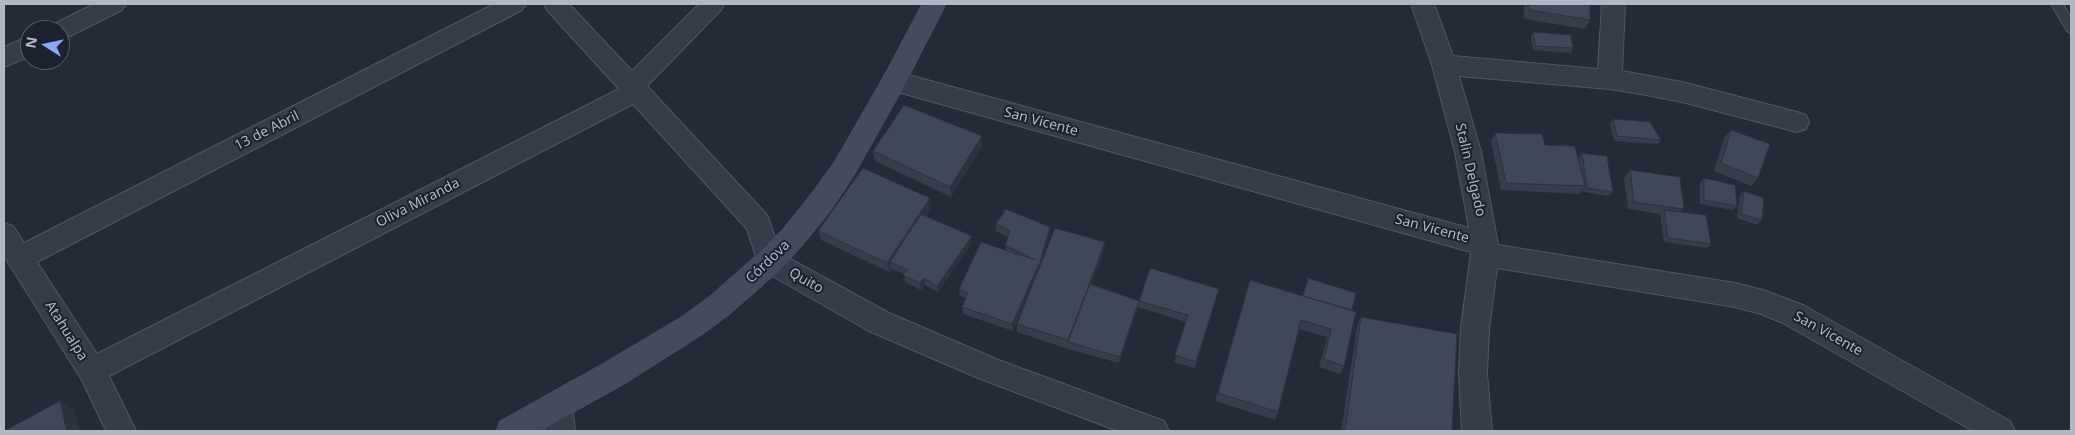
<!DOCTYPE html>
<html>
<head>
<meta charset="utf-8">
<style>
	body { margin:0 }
	#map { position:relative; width:2075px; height:435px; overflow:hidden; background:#232a38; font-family:"Noto Sans",sans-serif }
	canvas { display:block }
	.frame { position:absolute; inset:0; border:5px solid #b1b7c5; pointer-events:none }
	.north { position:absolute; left:20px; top:20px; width:50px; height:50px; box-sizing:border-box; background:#1b212e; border:1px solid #575d6a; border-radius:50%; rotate:280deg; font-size:14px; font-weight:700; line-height:20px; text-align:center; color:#b1b7c5 }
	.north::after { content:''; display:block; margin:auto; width:18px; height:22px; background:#89a9f2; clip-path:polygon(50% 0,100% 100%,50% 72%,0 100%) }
</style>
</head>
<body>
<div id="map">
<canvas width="2075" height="435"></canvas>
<div class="frame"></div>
<div class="north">N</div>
</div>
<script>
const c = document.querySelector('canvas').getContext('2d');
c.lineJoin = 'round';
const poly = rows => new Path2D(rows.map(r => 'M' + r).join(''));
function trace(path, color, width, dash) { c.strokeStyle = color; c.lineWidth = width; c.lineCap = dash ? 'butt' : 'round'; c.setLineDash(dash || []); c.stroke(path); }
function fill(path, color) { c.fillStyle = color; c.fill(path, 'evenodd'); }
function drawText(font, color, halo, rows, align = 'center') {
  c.font = font + ' "Noto Sans",sans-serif'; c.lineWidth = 4; c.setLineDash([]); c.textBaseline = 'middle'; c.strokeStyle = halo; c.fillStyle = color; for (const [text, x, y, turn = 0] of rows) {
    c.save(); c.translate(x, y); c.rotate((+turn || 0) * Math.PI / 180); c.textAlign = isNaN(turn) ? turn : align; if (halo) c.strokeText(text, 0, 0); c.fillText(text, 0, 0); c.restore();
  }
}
const lane = poly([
	[2051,4,2063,4,2071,18,2071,33,2067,31,2051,4]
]);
const street = poly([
	[94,4,126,4,122,10,68,37,60,40,60,30,49,30,52,25,94,4],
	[494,4,526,4,522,10,37,262,97,354,619,89,547,10,544,4,569,4,632,71,699,4,724,4,721,10,647,86,767,215,781,254,889,313,996,359,1164,421,1169,431,1118,431,978,378,869,331,760,269,747,229,633,104,109,376,136,431,106,431,82,380,4,256,4,223,13,226,24,243,494,4],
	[1411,4,1434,4,1453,56,1598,69,1602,4,1625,4,1622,71,1682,82,1797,112,1806,115,1809,122,1806,129,1797,132,1682,102,1641,94,1609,89,1459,76,1481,152,1498,245,1735,283,1763,290,1803,305,2010,421,2015,431,1973,431,1783,323,1761,314,1735,307,1497,268,1489,328,1487,374,1492,431,1462,431,1459,374,1461,328,1471,252,894,91,885,88,882,81,885,74,894,71,1469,228,1455,152,1432,65,1411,4],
	[30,36,30,56,4,67,4,47,30,36],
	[558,392,568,396,572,406,575,431,545,431,544,406,548,396,558,392]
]);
const secondary = poly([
	[922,4,946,4,903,88,853,177,831,210,802,246,780,270,730,314,703,334,626,383,540,431,496,431,500,421,604,363,683,316,710,296,760,252,782,230,811,194,835,161,885,74,922,4]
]);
trace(lane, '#515764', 2);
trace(street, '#515764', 2);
trace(secondary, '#515764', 1);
fill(lane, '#363c49');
fill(street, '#363c49');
fill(secondary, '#444b5c');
fill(poly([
	[1524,4,1590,4,1590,20,1585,29,1524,19],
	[1533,32,1573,48,1571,53,1533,50,1531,37],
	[1613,119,1661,140,1657,144,1614,141,1610,123],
	[1731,130,1758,178,1751,186,1714,171,1724,138],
	[1495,133,1545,145,1579,162,1579,157,1582,153,1613,192,1610,196,1583,192,1583,189,1580,194,1501,190,1491,141],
	[982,146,951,197,875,161,873,151],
	[1630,170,1684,209,1681,212,1711,244,1707,248,1664,242,1660,214,1628,209,1624,178],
	[1704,178,1737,206,1733,210,1700,204,1700,183],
	[1744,191,1762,220,1757,225,1737,218,1740,195],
	[930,198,932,208,926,216,972,236,972,243,938,292,925,285,921,290,905,282,904,274,892,269,889,272,821,240,818,231],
	[996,224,1050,227,1050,234,1042,260,1104,252,1091,285,1139,301,1219,289,1195,368,1174,362,1186,322,1138,307,1119,363,1068,349,1017,332,1017,324,1028,294,1013,331,963,314,962,307,966,298,960,296,959,289,1006,250,1005,245,1008,237,996,231],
	[1308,278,1352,310,1344,366,1340,374,1319,367,1327,337,1299,329,1278,412,1275,420,1215,401,1247,289,1302,296],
	[1361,317,1452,431,1341,431,1357,326]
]), '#363e4c');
fill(poly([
	[982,136,982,146,951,197,950,187],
	[930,198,932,208,895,264,890,262,891,269,889,272,887,263],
	[1050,227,1050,234,1040,269,1013,331,1012,324],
	[972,236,972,243,938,292,937,286],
	[1105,242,1104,252,1070,343,1068,342],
	[924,278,925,285,921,290,920,283],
	[1139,301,1138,307,1119,363,1120,357],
	[60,401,74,409,80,431,67,431]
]), '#2c323e');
const building = poly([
	[1529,4,1590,4,1590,20,1529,10,1529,4],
	[1533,32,1571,35,1573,48,1535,46,1533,32],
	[904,105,982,136,950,187,873,151,904,105],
	[1613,119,1650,122,1661,140,1617,136,1613,119],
	[1731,130,1770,144,1758,178,1721,163,1731,130],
	[1495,133,1542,134,1545,145,1575,146,1585,186,1506,183,1495,133],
	[1582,153,1607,156,1613,192,1587,188,1582,153],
	[863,168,930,198,887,263,818,231,863,168],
	[1630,170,1680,177,1684,209,1634,202,1630,170],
	[1704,178,1735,185,1737,206,1704,200,1704,178],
	[1744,191,1764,198,1762,220,1741,214,1744,191],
	[1006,209,1050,227,1040,262,1012,324,962,307,968,293,959,289,981,242,1035,260,1005,245,1010,231,996,224,1006,209],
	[1664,210,1706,215,1711,244,1668,238,1664,210],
	[921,214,972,236,937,286,924,278,920,283,903,275,908,270,890,262,921,214],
	[1055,228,1105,242,1068,340,1017,324,1055,228],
	[1150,268,1219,289,1196,362,1175,355,1188,315,1139,301,1120,357,1068,342,1090,284,1139,301,1150,268],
	[1308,278,1356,293,1352,310,1303,296,1308,278],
	[1250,280,1356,312,1344,366,1324,359,1331,329,1301,320,1278,412,1218,393,1250,280],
	[1361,317,1457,334,1452,431,1345,431,1361,317],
	[60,401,67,431,4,431,60,401]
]);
fill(building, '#3f4858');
trace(building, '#2c323e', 1);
drawText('14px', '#b1b7c5', '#1b212e', [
	["San Vicente",1041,122,15],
	["13 de Abril",267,131,-27],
	["Stalin Delgado",1470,170,77],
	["Oliva Miranda",418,203,-27],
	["San Vicente",1432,229,15],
	["Córdova",768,262,-44],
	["Quito",806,281,29],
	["Atahualpa",66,331,58],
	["San Vicente",1828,334,29]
]);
</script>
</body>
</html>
